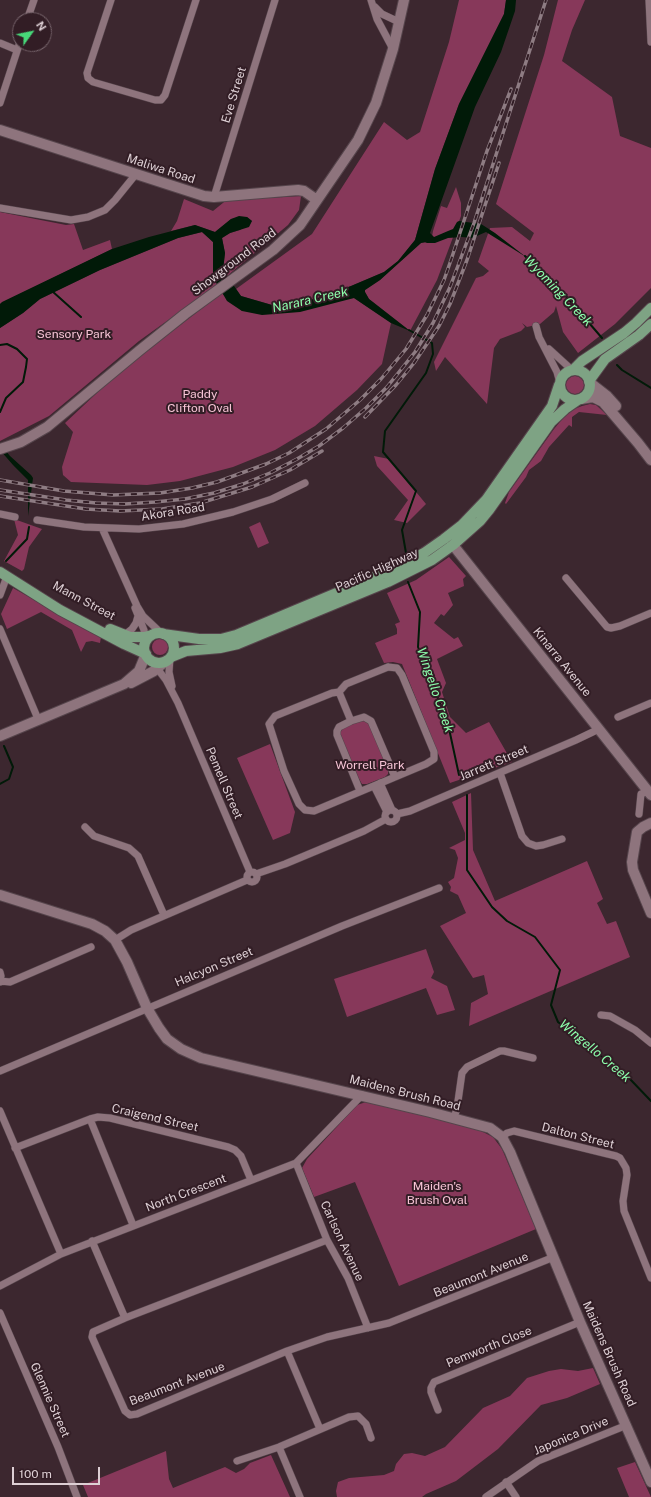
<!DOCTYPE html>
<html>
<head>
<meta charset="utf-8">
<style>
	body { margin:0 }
	#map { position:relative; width:651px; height:1497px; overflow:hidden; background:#3c272f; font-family:"Public Sans",sans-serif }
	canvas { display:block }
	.north { position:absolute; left:12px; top:12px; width:40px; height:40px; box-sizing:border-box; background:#321d25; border:1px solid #76646b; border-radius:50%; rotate:57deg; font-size:11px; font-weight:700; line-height:16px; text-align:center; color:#ddcfd4 }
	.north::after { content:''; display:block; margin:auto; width:14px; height:18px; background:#47d779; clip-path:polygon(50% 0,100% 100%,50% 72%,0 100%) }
	.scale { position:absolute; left:12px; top:1467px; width:88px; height:18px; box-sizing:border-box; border:2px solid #ddcfd4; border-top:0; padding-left:5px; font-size:12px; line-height:14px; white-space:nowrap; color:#ddcfd4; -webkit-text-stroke:3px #321d25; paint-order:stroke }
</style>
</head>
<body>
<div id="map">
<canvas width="651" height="1497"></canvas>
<div class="north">N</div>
<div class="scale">100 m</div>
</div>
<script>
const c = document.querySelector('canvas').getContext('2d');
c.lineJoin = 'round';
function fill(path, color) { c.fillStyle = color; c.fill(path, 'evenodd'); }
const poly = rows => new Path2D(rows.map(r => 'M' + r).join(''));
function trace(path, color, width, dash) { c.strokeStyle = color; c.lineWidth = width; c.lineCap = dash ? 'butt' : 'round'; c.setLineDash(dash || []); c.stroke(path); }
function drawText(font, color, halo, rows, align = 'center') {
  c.font = font + ' "Public Sans",sans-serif'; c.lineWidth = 4; c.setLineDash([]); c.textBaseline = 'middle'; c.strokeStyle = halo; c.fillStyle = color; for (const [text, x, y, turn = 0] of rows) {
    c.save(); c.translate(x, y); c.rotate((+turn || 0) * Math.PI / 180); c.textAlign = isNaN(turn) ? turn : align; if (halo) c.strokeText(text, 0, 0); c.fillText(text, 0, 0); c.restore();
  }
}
fill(poly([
	[459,0,506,0,504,14,459,104,435,169,415,240,398,261,384,272,351,286,315,299,272,305,241,296,236,289,312,234,384,122,407,140,420,132,449,42],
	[558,0,585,0,572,30,562,61,612,97,620,136,651,148,651,288,615,324,578,353,563,332,556,306,554,312,540,324,527,327,522,323,525,327,521,331,500,339,494,348,487,404,445,357,436,371,434,362,476,278,483,276,489,271,478,262,490,228,512,227,530,241,534,233,496,204,544,55],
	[456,187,461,203,461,216,437,280,410,331,369,299,365,292,365,290,380,280,421,243,431,242,433,231,441,206,447,208],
	[301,196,299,210,288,225,227,276,223,270,225,253,222,238,230,233,240,230,252,221,247,217,231,219,215,232,195,225,171,231,177,221,184,199,213,211,229,198,266,198],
	[0,212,66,225,74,224,83,250,110,240,112,249,0,304],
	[202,232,213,242,213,277,217,285,139,341,49,416,0,441,0,328,23,313,40,299,100,270,178,238],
	[222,293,242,311,354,298,391,323,382,364,357,390,315,426,275,450,233,467,180,481,147,485,71,482,63,475,62,467,73,432,65,423,118,373],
	'566 385a9 9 0 1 1 18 0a9 9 0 1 1-18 0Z',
	[590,404,596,405,607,415,579,412,572,417,572,427,569,425,549,447,541,461,529,470,526,477,506,504,505,503,509,492,554,429,564,417,574,409,582,406],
	[374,456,389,459,426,504,407,523,394,520,408,500,377,466],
	[14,519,42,529,29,547,24,569,22,571,4,561,18,535],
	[260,522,269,543,258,548,249,527],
	[449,557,466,576,463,579,464,586,448,593,453,605,444,616,441,614,434,623,454,639,458,637,463,646,437,659,446,683,442,692,450,717,466,733,489,722,512,762,450,783,402,664,393,662,384,663,375,643,397,634,397,629,395,624,400,622,387,593,416,580],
	[13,588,101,637,100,643,92,641,86,642,81,652,72,630,41,612,7,629,1,614],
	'152 647a8 8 0 1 1 16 0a8 8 0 1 1-16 0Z',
	[362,720,369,723,388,767,388,774,385,777,367,784,362,784,359,779,340,735,341,731,344,727],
	[270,744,295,812,290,833,273,840,237,758],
	[471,793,473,850,495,901,587,861,603,899,597,903,607,924,616,921,630,957,469,1026,471,1003,488,994,484,975,473,978,440,926,466,913,458,895,450,891,451,887,448,882,454,878,458,858,455,850,449,848,465,840,465,833,452,802],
	[426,949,434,972,431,978,447,986,455,1010,437,1015,426,988,347,1017,334,979],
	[369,1101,481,1131,493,1137,502,1149,536,1229,399,1286,355,1182,314,1197,302,1168,307,1159,357,1105],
	[593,1368,600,1384,567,1398,541,1405,498,1449,456,1481,426,1494,422,1497,337,1497,336,1491,338,1482,349,1478,384,1475,394,1471,396,1464,404,1454,412,1453,425,1456,445,1447,483,1408,510,1396,527,1378,549,1371,561,1369,578,1371],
	[166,1451,169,1479,173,1488,225,1467,236,1473,244,1469,250,1463,271,1455,290,1497,88,1497,83,1485],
	[635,1462,651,1497,629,1497,617,1468]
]), '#87385a');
fill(poly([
	[506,0,516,0,515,11,501,52,475,107,430,233,434,237,448,231,453,229,457,222,459,221,481,224,495,233,526,257,486,232,472,238,462,237,448,238,435,243,427,243,425,242,421,243,380,280,365,290,365,292,369,299,410,331,391,323,354,298,300,312,262,315,242,311,227,301,213,277,213,242,202,232,178,238,100,270,40,299,23,313,0,328,0,304,2,302,112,249,149,237,195,225,215,232,231,219,239,216,247,217,252,221,249,227,230,233,222,238,225,253,223,270,241,296,272,305,283,304,315,299,351,286,384,272,398,261,415,240,435,169,459,104,504,14],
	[0,444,10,456,31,475,33,478,28,516,28,480,13,465,0,450]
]), '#011a08');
trace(poly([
	[525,256,565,295,602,338],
	[52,291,81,317],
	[0,345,7,344,17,349,27,359,26,367,23,382,6,398,0,412],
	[617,365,622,370,651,388],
	[406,553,402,530,416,491,383,452,385,431,426,373,433,354,432,343,409,330],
	[6,561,27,539,29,527],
	[408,582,420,612,418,647,448,724,459,775],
	[0,784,9,779,13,767,4,746],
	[467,795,467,870,492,907,507,921,535,937,560,970,551,1005,558,1022,629,1078,651,1101]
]), '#011a08', 2);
const street = poly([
	[111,0,87,73,88,78,93,82,155,100,161,100,165,95,196,0],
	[371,0,377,19,393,49],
	[649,0,651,42],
	[375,7,382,14,399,22],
	[27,20,34,0],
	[0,43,17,50],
	[0,103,20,42],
	[214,197,275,0],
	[0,208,71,220,88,217,105,210,115,200,136,174],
	[536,326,539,337,557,372,560,383],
	[549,349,572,370],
	[0,514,15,517],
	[37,520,84,527,139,529,183,524,233,512,272,499,305,483],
	[102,528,137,606,143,616,161,633],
	[566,578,607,627,611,628,620,626,651,613],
	[0,595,7,576],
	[135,608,144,630,145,644],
	[0,629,38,719],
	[120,634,127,633,132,629,136,623,138,616],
	[170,658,169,672,172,686],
	[150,659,166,680,178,703,250,872],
	[388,667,397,668,402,675,434,752,434,759,426,764,314,811,305,810,299,804,284,771,269,724,275,716,332,693,339,692,346,684,388,667],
	[339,692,351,721],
	[618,717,651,703],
	[500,773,522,836,528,843,536,846,543,845,562,839],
	[380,783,392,810],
	[374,786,387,812],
	[360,791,337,735,337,731,339,727,351,721,364,717,371,721,395,777],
	'385 816a6 6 0 1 1 12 0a6 6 0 1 1-12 0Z',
	[397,814,410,811,576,740,599,729],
	[639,814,641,794,648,791],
	[85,827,94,836,129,848,138,856,164,915],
	'247 877a5 5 0 1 1 10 0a5 5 0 1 1-10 0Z',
	[256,874,285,864,364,831,386,819],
	[115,940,131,930,247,880],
	[0,972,1,976,0,982],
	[0,981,10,982,91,947],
	[601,1015,610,1016,635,1030,651,1043],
	[0,1071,342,926,439,888],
	[0,1111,61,1254],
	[454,1118,457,1108,462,1073,467,1067,500,1051,504,1051,533,1058],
	[90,1119,133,1225],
	[502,1137,507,1133,514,1131,616,1156,620,1158,626,1168,627,1175,623,1201,624,1211,651,1278],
	[15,1148,90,1119,98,1117,110,1118,228,1147,235,1150,241,1156,251,1180],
	[296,1163,327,1240,348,1278,368,1328],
	[327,1240,125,1318,93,1332,92,1337,125,1411,130,1415,137,1414,287,1351,327,1337,389,1323,554,1257],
	[92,1241,125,1318],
	[0,1286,61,1254,296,1163,362,1095],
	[0,1313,58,1447,77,1497],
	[287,1351,320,1429],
	[438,1410,431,1392,431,1388,434,1382,580,1322],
	[279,1447,300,1497],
	[237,1461,279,1447,349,1417,358,1416,366,1424,371,1438],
	[506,1482,516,1497],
	[486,1497,538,1461,627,1425]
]);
const secondary = poly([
	[0,130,204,196,214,197,298,190,304,191,317,200],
	[589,382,607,396,616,406],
	[581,399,593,397,603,402,638,443,651,460],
	[0,449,21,442,47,427,140,350,185,314,273,250,300,225,358,140,376,103,393,49,404,0],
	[453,545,651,795],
	[131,683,154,671,166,661],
	[0,736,124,684,139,671,146,654],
	[651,823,643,827,637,832,632,862,633,870,651,913],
	[0,895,92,924,105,931,115,940,127,962,147,1008,159,1028,167,1039,181,1049,201,1058,430,1112,490,1128,502,1137,510,1152,580,1322,651,1482]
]);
const primary = poly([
	'560 385a15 15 0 1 1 30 0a15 15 0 1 1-30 0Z',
	[573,370,582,361,624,333,636,323,651,308],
	[589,381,605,359,639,335,651,324],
	[0,572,60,610,124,644,146,654],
	[110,629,130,637,144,637,152,635],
	'144 648a15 15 0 1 1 30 0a15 15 0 1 1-30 0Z',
	[163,634,199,639,221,639,236,635,396,568,424,553,444,539,462,525,486,500,552,406,559,385],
	[171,657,186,651,220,648,238,644,388,582,432,560,453,545,480,521,489,510,551,422,565,409,578,400]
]);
trace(street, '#56454c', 8);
trace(secondary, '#56454c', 12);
trace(primary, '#56454c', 12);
trace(street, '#8e747d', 7);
trace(secondary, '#8e747d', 10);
trace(primary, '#7ea384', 10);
const rail = poly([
	[365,417,396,385,414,363,439,326,450,304,467,260,499,163],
	[0,480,64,491,113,495,160,493,192,488,217,482,266,464,289,453,326,429,360,400,381,379,406,349,427,315,444,280,451,260,487,151,511,89],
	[0,490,66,500,96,503,125,504,155,502,185,499,214,493,243,484,270,473,297,459,319,446,343,428,366,408,387,387,415,352,433,323,450,287,474,223,546,0],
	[0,496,86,509,120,511,162,509,200,503,252,487,290,470,322,451]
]);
trace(rail, '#8e7c83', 3.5);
trace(rail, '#321d25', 2, [6]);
drawText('12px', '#ddcfd4', '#321d25', [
	["Eve Street",234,95,-73],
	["Maliwa Road",161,169,18],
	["Showground Road",234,262,-37],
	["Akora Road",173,512,-9],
	["Pacific Highway",377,570,-24],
	["Mann Street",84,601,28],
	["Kinarra Avenue",562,662,51],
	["Jarrett Street",494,763,-23],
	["Pemell Street",224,783,67],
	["Halcyon Street",214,967,-23],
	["Maidens Brush Road",405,1093,14],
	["Craigend Street",155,1118,13],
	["Dalton Street",578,1136,14],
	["North Crescent",186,1193,-21],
	["Carlson Avenue",342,1241,65],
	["Beaumont Avenue",481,1275,-22],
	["Pemworth Close",489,1347,-22],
	["Maidens Brush Road",609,1354,66],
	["Beaumont Avenue",177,1384,-21],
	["Glennie Street",50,1400,66],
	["Japonica Drive",571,1436,-23]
]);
drawText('12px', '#f8c5d7', '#321d25', [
	["Sensory Park",74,334],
	["Paddy",200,394],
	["Clifton Oval",200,408],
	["Worrell Park",370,765],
	["Maiden's",437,1186],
	["Brush Oval",437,1200]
]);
drawText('italic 13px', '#8dffac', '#321d25', [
	["Wyoming Creek",558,291,46],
	["Narara Creek",310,300,-13],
	["Wingello Creek",435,690,71],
	["Wingello Creek",595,1051,40]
]);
</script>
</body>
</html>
